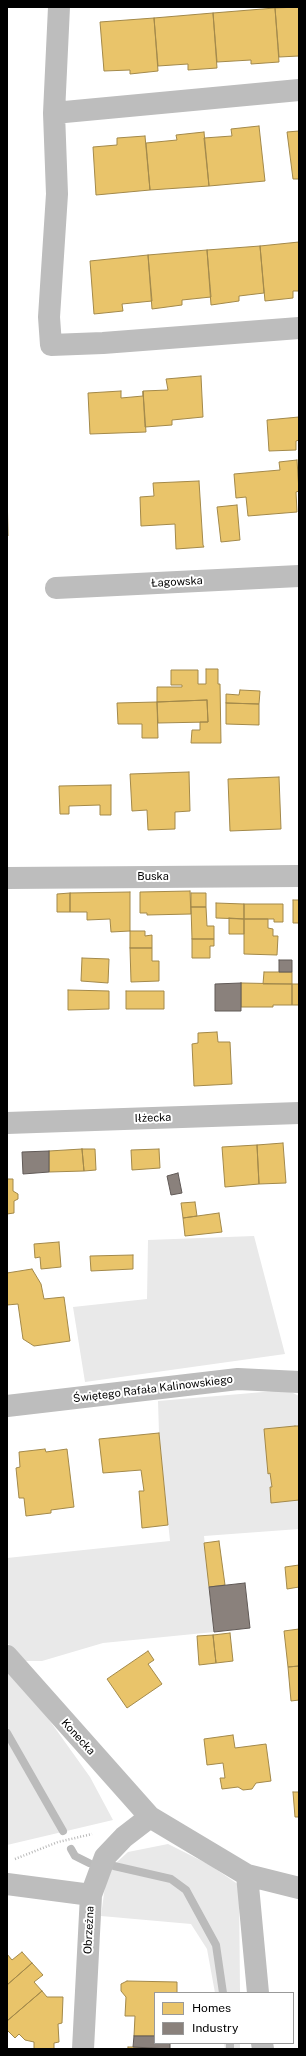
<!DOCTYPE html>
<html>
<head>
<meta charset="utf-8">
<style>
	body { margin:0 }
	#map { position:relative; width:306px; height:2056px; overflow:hidden; background:#fff; font-family:"Public Sans",sans-serif }
	canvas { display:block }
	.frame { position:absolute; inset:0; border:8px solid #000; pointer-events:none }
	.legend { position:absolute; left:154px; top:1992px; width:140px; height:52px; box-sizing:border-box; background:#fff; border:1px solid #999; margin:0; padding:5px 7px; list-style:none; font-size:12px; color:#000 }
	.legend li { display:flex; align-items:center; gap:8px; height:20px }
	.legend b { width:20px; border:1px solid #999 }
</style>
</head>
<body>
<div id="map">
<canvas width="306" height="2056"></canvas>
<div class="frame"></div>
<ul class="legend">
<li><b style="height:11px;background:#e9c46a"></b>Homes</li>
<li><b style="height:11px;background:#8a817c"></b>Industry</li>
</ul>
</div>
<script>
const c = document.querySelector('canvas').getContext('2d');
c.lineJoin = 'round';
function fill(path, color) { c.fillStyle = color; c.fill(path, 'evenodd'); }
const poly = rows => new Path2D(rows.map(r => 'M' + r).join(''));
function trace(path, color, width, dash) { c.strokeStyle = color; c.lineWidth = width; c.lineCap = dash ? 'butt' : 'round'; c.setLineDash(dash || []); c.stroke(path); }
function drawText(font, color, halo, rows, align = 'center') {
  c.font = font + ' "Public Sans",sans-serif'; c.lineWidth = 4; c.setLineDash([]); c.textBaseline = 'middle'; c.strokeStyle = halo; c.fillStyle = color; for (const [text, x, y, turn = 0] of rows) {
    c.save(); c.translate(x, y); c.rotate((+turn || 0) * Math.PI / 180); c.textAlign = isNaN(turn) ? turn : align; if (halo) c.strokeText(text, 0, 0); c.fillText(text, 0, 0); c.restore();
  }
}
fill(poly([
	[254,1236,285,1354,85,1382,73,1307,147,1299,148,1240],
	[287,1390,299,1396,299,1529,204,1536,214,1632,103,1643,42,1661,21,1661,7,1642,7,1558,170,1541,159,1433,158,1401],
	[7,1661,90,1777,113,1820,7,1845],
	[168,1844,210,1865,239,1885,240,1993,215,1993,207,1949,191,1924,101,1916,107,1871,128,1852],
	[224,2043,240,2043,240,2049,225,2049]
]), '#e9e9e9');
const homes = poly([
	[299,7,299,56,279,57,275,8,299,7],
	[275,8,279,62,251,64,251,60,217,62,213,13,275,8],
	[213,13,217,68,188,70,188,64,158,66,154,18,213,13],
	[154,18,158,71,130,74,130,70,104,71,100,22,154,18],
	[259,126,265,181,209,186,204,138,232,136,231,129,259,126],
	[299,131,299,179,293,179,287,132,299,131],
	[204,132,209,186,150,190,146,143,177,140,176,135,204,132],
	[145,136,150,190,96,195,93,147,117,145,117,138,145,136],
	[299,242,299,291,293,291,293,298,265,301,260,246,299,242],
	[260,246,264,293,239,296,239,301,211,305,207,250,260,246],
	[207,250,211,297,182,300,182,305,152,309,148,255,207,250],
	[148,255,152,301,122,304,123,311,94,314,90,261,148,255],
	[201,376,203,417,172,420,172,425,145,427,143,391,168,390,166,379,201,376],
	[121,391,121,398,143,396,143,391,146,432,90,434,88,393,121,391],
	[299,417,299,440,296,441,296,450,269,451,267,420,299,417],
	[297,460,299,491,296,492,297,512,248,516,246,497,236,498,234,474,280,470,279,462,297,460],
	[199,481,203,545,204,547,176,549,175,524,141,526,140,497,154,496,153,483,199,481],
	[7,487,8,536,7,536,7,487],
	[237,505,240,540,221,542,217,507,237,505],
	[206,669,218,669,218,684,220,684,221,743,191,743,192,730,200,730,200,722,208,722,207,700,157,702,157,687,182,687,182,685,171,685,171,670,198,670,198,684,206,684,206,669],
	[240,690,260,691,259,704,226,703,226,694,239,695,240,690],
	[207,700,208,722,158,723,157,702,207,700],
	[157,702,158,738,142,738,142,724,118,724,117,703,157,702],
	[226,703,259,704,259,725,226,724,226,703],
	[189,772,190,811,175,812,175,829,148,830,147,810,132,811,130,774,189,772],
	[279,777,281,829,230,831,228,779,279,777],
	[111,785,111,815,100,815,100,805,69,806,69,814,60,814,59,786,111,785],
	[190,891,191,914,147,915,147,913,140,913,140,892,190,891],
	[130,892,130,931,111,932,110,919,87,920,87,912,70,912,70,893,130,892],
	[70,893,70,912,57,912,57,894,70,893],
	[191,893,206,893,206,907,191,907,191,893],
	[293,900,299,900,299,923,293,923,293,900],
	[216,903,244,904,244,919,216,918,216,903],
	[244,904,283,904,283,922,274,922,274,919,244,919,244,904],
	[191,907,206,907,207,926,214,926,214,939,192,939,191,907],
	[229,918,244,919,244,934,229,934,229,918],
	[244,919,268,919,268,928,273,929,273,936,278,936,277,955,244,954,244,919],
	[130,931,145,931,145,936,152,935,152,948,130,948,130,931],
	[192,939,214,939,214,946,210,946,210,958,192,958,192,939],
	[130,948,152,948,152,961,159,961,159,981,131,982,130,948],
	[82,958,109,959,108,983,81,981,82,958],
	[264,972,292,972,292,984,263,984,264,972],
	[241,983,292,984,292,1005,273,1005,273,1007,241,1007,241,983],
	[292,984,299,984,299,1005,292,1005,292,984],
	[68,990,109,991,109,1009,68,1010,68,990],
	[126,991,164,991,164,1009,126,1009,126,991],
	[217,1032,218,1042,230,1042,232,1084,194,1086,192,1044,198,1043,198,1033,217,1032],
	[283,1143,286,1183,259,1184,257,1145,283,1143],
	[257,1145,259,1184,225,1187,222,1147,257,1145],
	[82,1149,95,1149,96,1170,84,1171,82,1149],
	[82,1149,84,1171,49,1172,49,1151,82,1149],
	[159,1149,160,1168,132,1170,131,1150,159,1149],
	[7,1179,13,1179,13,1191,18,1194,18,1199,14,1201,14,1213,7,1214,7,1179],
	[195,1202,197,1216,183,1218,181,1203,195,1202],
	[219,1213,222,1232,185,1236,183,1218,219,1213],
	[59,1242,61,1267,41,1269,40,1257,35,1258,34,1244,59,1242],
	[133,1255,133,1269,91,1271,90,1256,133,1255],
	[32,1269,41,1284,44,1299,64,1297,70,1341,34,1346,23,1339,18,1304,7,1305,7,1273,32,1269],
	[295,1426,299,1426,299,1500,271,1503,270,1487,272,1487,270,1473,268,1474,264,1429,295,1426],
	[159,1433,168,1525,142,1528,139,1491,144,1491,141,1470,103,1473,99,1439,159,1433],
	[45,1449,46,1452,67,1449,74,1507,51,1510,51,1513,26,1516,24,1498,19,1498,16,1468,20,1467,19,1452,45,1449],
	[219,1541,225,1585,209,1587,204,1543,219,1541],
	[299,1565,299,1587,287,1589,285,1567,299,1565],
	[299,1629,299,1666,288,1667,284,1631,299,1629],
	[230,1633,233,1661,216,1663,213,1635,230,1633],
	[213,1635,216,1663,199,1665,197,1636,213,1635],
	[148,1651,154,1660,148,1664,162,1684,127,1708,107,1679,148,1651],
	[299,1666,299,1700,291,1701,288,1667,299,1666],
	[233,1735,235,1748,266,1744,271,1781,256,1783,252,1789,243,1790,238,1787,222,1789,220,1778,225,1778,223,1763,207,1765,204,1739,233,1735],
	[293,1792,299,1792,299,1817,295,1817,293,1792],
	[22,1952,32,1963,7,1985,7,1954,12,1960,22,1952],
	[32,1963,43,1975,34,1982,42,1991,7,2021,7,1985,32,1963],
	[127,1981,177,1982,177,1993,155,1993,155,2036,134,2036,135,2016,125,2016,126,1997,121,1991,121,1984,127,1981],
	[42,1991,47,1997,63,1997,62,2023,58,2024,59,2042,54,2043,54,2049,34,2049,34,2042,25,2040,19,2034,15,2038,7,2030,7,2021,42,1991],
	[128,2047,133,2047,170,2049,128,2049,128,2047]
]);
fill(homes, '#e9c46a');
trace(homes, '#a3894a', 1);
const industry = poly([
	[279,960,292,960,292,972,279,972,279,960],
	[241,983,241,1011,215,1011,215,984,241,983],
	[49,1151,49,1172,23,1174,22,1152,49,1151],
	[178,1173,182,1193,171,1195,167,1176,178,1173],
	[245,1583,250,1628,214,1632,209,1587,245,1583],
	[134,2036,155,2036,155,2043,170,2043,170,2049,133,2047,134,2036]
]);
fill(industry, '#8a817c');
trace(industry, '#615a57', 1);
trace(poly([
	[7,1733,63,1831],
	[71,1849,75,1856,89,1863],
	[114,1866,171,1879,186,1890,216,1945,223,1993],
	[230,2043,230,2049]
]), '#bbb', 8);
trace(poly([
	[15,1859,58,1842,92,1834]
]), '#b8b8b8', 2.5, [1, 2]);
trace(poly([
	[59,7,54,113,57,194,49,317,51,345,103,343,299,328],
	[54,113,299,90],
	[56,588,299,576],
	[7,878,299,876],
	[7,1123,299,1113],
	[7,1406,238,1379,299,1382],
	[7,1656,150,1817,247,1875,299,1888],
	[247,1875,258,1993],
	[7,1884,91,1895,83,2049],
	[91,1895,105,1857,124,1837,150,1817],
	[262,2043,263,2049]
]), '#bdbdbd', 22);
drawText('11px', '#000', '#fff', [
	["Łagowska",177,582,-3],
	["Buska",153,877],
	["Iłżecka",153,1118,-2],
	["Świętego Rafała Kalinowskiego",153,1389,-7],
	["Konecka",78,1737,48],
	["Obrzeżna",89,1930,-87]
]);
</script>
</body>
</html>
